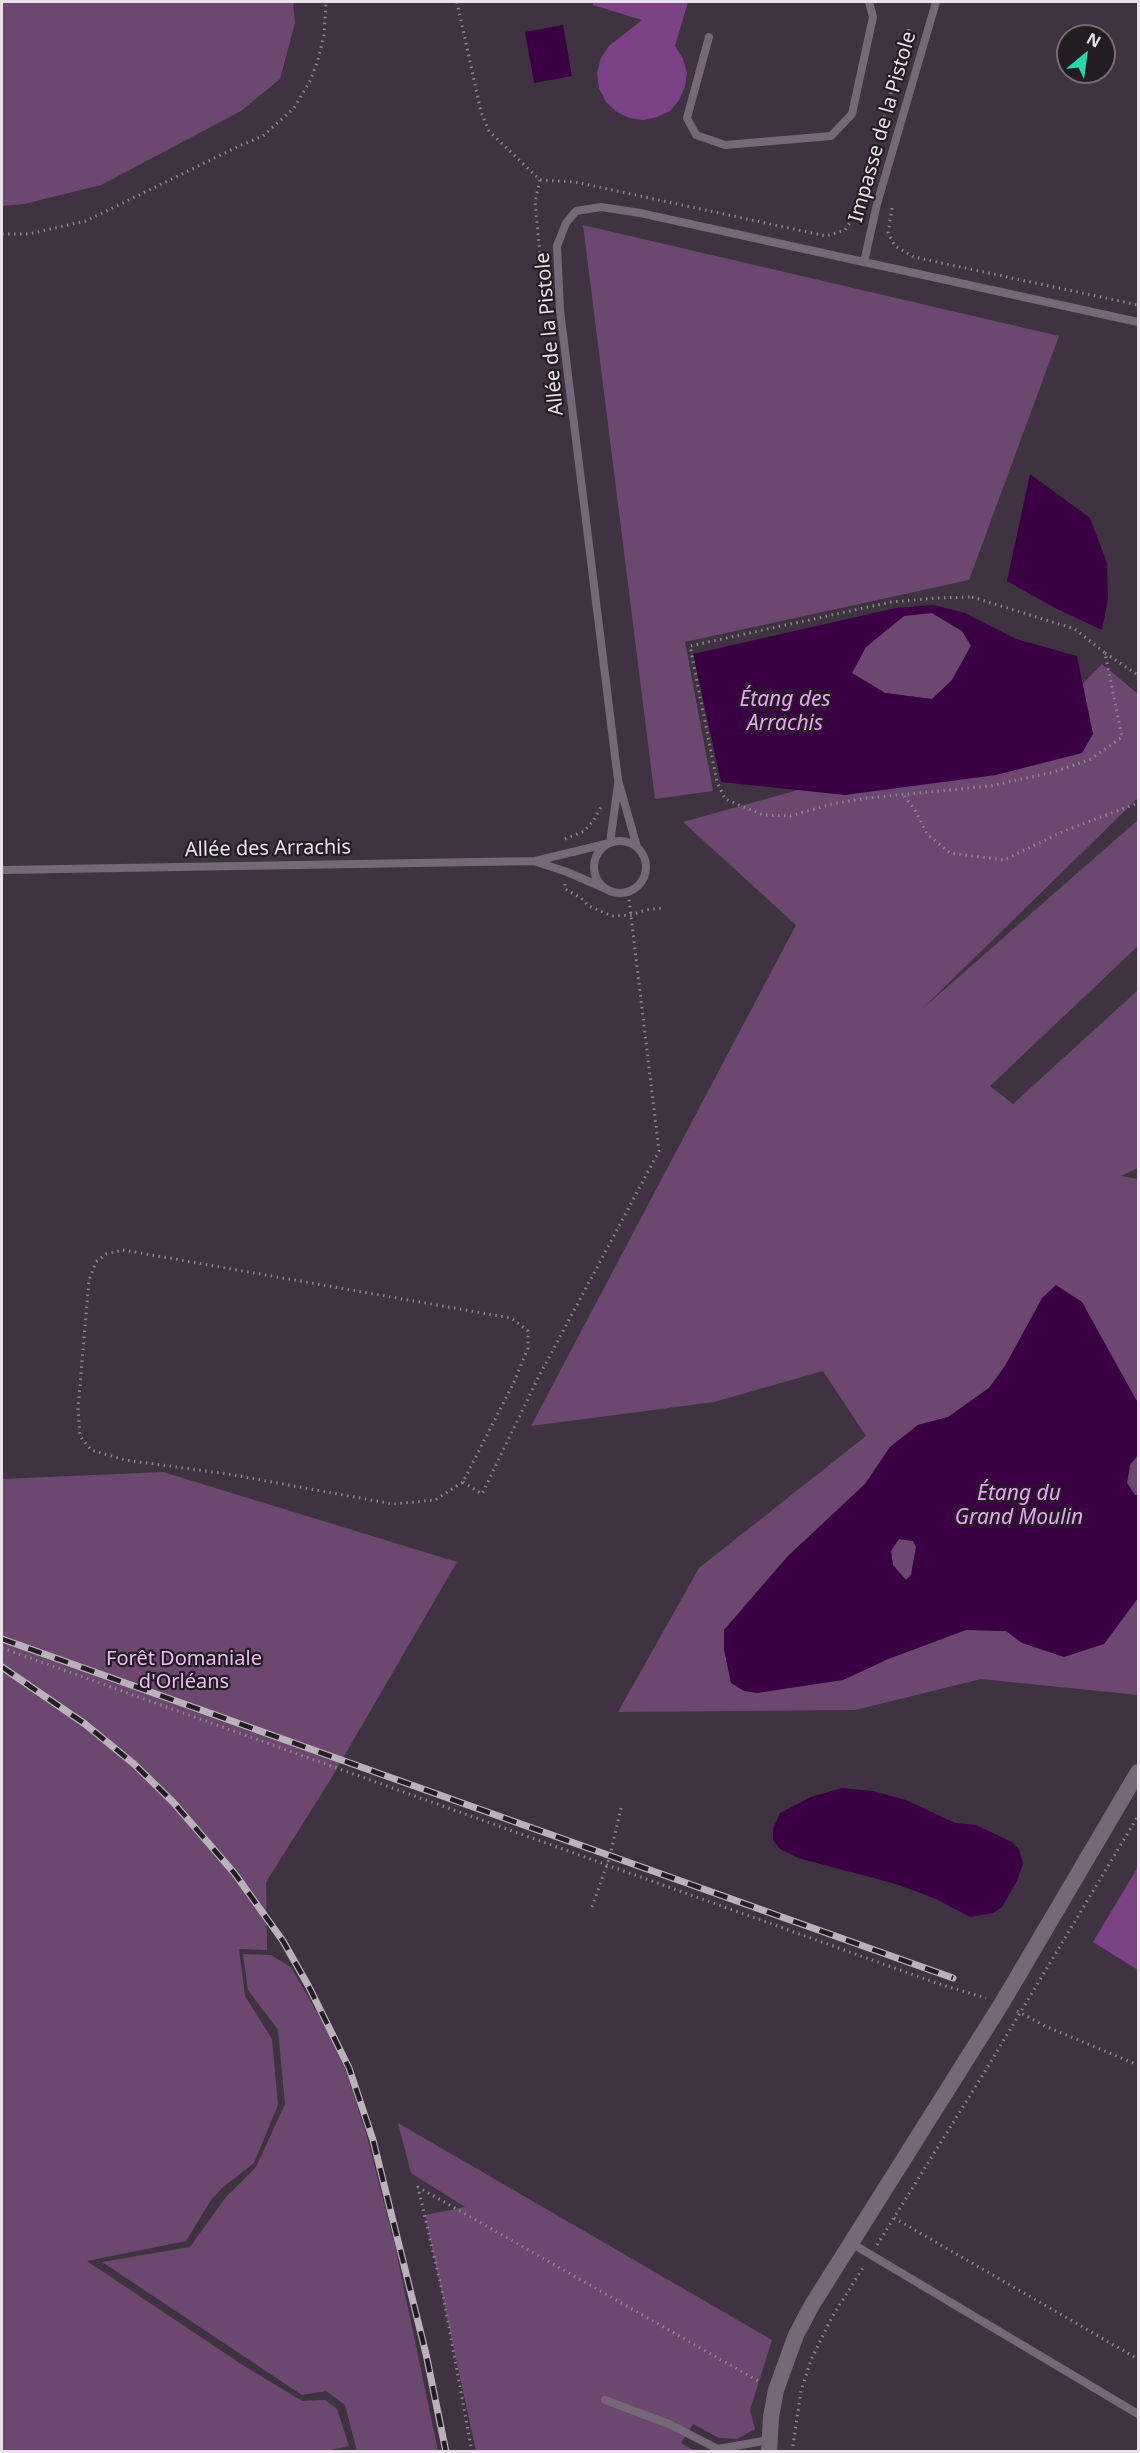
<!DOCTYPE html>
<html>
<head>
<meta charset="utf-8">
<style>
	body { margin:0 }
	#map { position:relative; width:1140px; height:2453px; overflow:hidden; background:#3f3341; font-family:"Noto Sans",sans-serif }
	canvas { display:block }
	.frame { position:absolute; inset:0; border:3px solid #eae2eb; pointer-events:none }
	.north { position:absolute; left:1056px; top:24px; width:60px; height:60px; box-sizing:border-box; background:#231d23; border:2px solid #736c73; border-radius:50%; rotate:29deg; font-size:16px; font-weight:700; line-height:24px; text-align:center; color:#eae2eb }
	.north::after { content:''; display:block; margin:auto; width:21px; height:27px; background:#29d5ac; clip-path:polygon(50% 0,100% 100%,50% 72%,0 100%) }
</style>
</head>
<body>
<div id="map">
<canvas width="1140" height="2453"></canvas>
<div class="frame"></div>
<div class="north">N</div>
</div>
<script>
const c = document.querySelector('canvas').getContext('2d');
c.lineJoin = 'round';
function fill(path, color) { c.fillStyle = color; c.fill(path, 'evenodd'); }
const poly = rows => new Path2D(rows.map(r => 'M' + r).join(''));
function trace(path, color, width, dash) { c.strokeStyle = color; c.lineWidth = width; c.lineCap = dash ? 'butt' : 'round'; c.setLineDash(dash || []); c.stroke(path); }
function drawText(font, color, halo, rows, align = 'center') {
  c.font = font + ' "Noto Sans",sans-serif'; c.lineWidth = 4.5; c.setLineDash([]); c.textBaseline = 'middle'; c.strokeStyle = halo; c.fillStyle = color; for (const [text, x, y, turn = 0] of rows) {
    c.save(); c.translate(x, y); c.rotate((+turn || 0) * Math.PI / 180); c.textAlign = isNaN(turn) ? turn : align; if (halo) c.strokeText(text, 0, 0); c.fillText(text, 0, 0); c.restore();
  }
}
fill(poly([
	[2,2,293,2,295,23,280,79,241,111,101,185,24,204,2,206],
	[583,225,1059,336,969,580,685,642,713,791,655,799],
	[932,613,962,631,971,645,952,680,932,699,885,693,851,673,866,647,904,615],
	[1102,664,1138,694,1138,798,922,1009,1138,820,1138,946,990,1086,1013,1104,1138,990,1138,1168,1121,1176,1138,1179,1138,1403,1023,1334,1005,1366,989,1388,948,1417,918,1425,890,1447,865,1484,788,1556,724,1630,724,1649,731,1683,843,1680,888,1659,966,1630,1006,1631,1022,1643,1104,1644,1138,1598,1138,1695,981,1679,855,1710,618,1712,699,1568,866,1436,823,1371,714,1402,531,1426,796,925,683,822,1046,721],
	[1138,1455,1138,1495,1135,1495,1127,1483,1130,1465],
	[163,1472,457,1562,329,1782,266,1882,267,1950,239,1949,245,1996,272,2039,278,2105,254,2163,222,2188,211,2200,186,2241,87,2261,241,2364,302,2401,325,2400,337,2409,349,2446,326,2451,2,2451,2,1479],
	[899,1539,913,1541,916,1547,911,1575,906,1580,893,1565,891,1551],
	[243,1954,271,1955,291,1967,328,2032,346,2071,366,2133,395,2246,438,2451,354,2451,357,2451,345,2405,326,2391,302,2395,102,2262,190,2247,226,2197,256,2167,285,2104,278,2030,248,1990],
	[398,2123,772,2340,750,2410,755,2429,737,2439,719,2438,693,2424,681,2443,695,2451,476,2451,425,2215,465,2207,411,2173]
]), '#6c4871');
fill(poly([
	[563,25,572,76,534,83,525,32],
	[1030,474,1090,518,1107,563,1108,599,1102,630,1055,608,1007,581],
	[933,605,965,613,1016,639,1077,656,1093,734,1082,753,996,775,845,795,721,782,693,654,896,608],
	[932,613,962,631,971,646,952,680,932,699,885,693,852,673,866,647,904,616],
	[1056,1285,1082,1302,1138,1403,1138,1455,1130,1465,1127,1483,1135,1495,1138,1495,1138,1598,1104,1644,1064,1657,1022,1643,1006,1631,966,1630,888,1659,843,1680,757,1693,744,1691,731,1683,724,1649,724,1630,788,1556,865,1484,890,1447,918,1425,948,1417,989,1388,1005,1366,1042,1298],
	[899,1539,913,1541,916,1547,911,1575,906,1580,893,1565,891,1551],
	[842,1788,873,1791,906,1800,955,1823,976,1825,1012,1842,1019,1849,1023,1864,1017,1881,1002,1907,993,1913,970,1917,936,1899,896,1884,798,1858,780,1849,773,1840,773,1829,780,1813,811,1797]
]), '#3b0044');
fill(poly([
	[593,2,688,2,675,46,683,59,687,73,685,87,679,100,670,111,657,117,643,120,629,118,617,112,606,102,599,88,597,73,601,58,609,46,642,20,593,5],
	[1138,1867,1138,1970,1093,1942]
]), '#7b4285');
trace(poly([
	[457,2,481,112,489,131,540,180,575,182,826,236,845,230,858,210,909,29],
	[540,180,535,202,545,306],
	[892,208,888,233,895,246,914,257,1138,305],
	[2,234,29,234,86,221,239,146,263,136,294,108,310,81,318,60,324,35,326,2],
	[972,597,1075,629,1105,653,1122,737,1091,759,1054,772,990,786,867,798,832,804,790,816,763,815,725,799,717,782,690,646,891,602,937,598,972,597],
	[1105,653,1138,675],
	[904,796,914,808,927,834,950,853,1004,860,1064,831,1138,803],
	[565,839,584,831,594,820,601,807],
	[565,884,565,889,581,898,589,906,612,916,632,915,645,910,662,908],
	[123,1250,511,1318,528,1331,528,1348,514,1382,463,1482,435,1500,393,1504,228,1474,125,1460,91,1450,80,1436,78,1409,89,1280,96,1262,106,1254,123,1250],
	[463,1482,482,1494,538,1378,659,1151,628,891],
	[2,1648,939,1984,986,1998],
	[592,1907,610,1856,621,1808],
	[1017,2011,1045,2026,1138,2065],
	[894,2218,1138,2359],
	[877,2245,987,2068,1138,1816],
	[472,2452,443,2295,418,2187,760,2382],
	[792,2452,801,2391,811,2360,832,2317,864,2266]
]), '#8f8590', 3, [1.5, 4.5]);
trace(poly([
	[709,37,687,118,696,135,725,145,831,136,852,114,873,17,869,2],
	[864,262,877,204,936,2],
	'594 867a26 26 0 1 1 52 0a26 26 0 1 1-52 0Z',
	[637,847,618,780,560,310,557,246,566,223,576,211,601,207,640,213,1138,322],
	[537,862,567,872,604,888],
	[2,870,535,861,610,843,618,784],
	[851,2243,1138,2414],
	[605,2400,669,2424,718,2449,769,2440]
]), '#766878', 8);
trace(poly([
	[769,2452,771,2417,776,2390,796,2335,812,2305,1002,2003,1138,1772]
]), '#766878', 16);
const rail = poly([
	[2,1639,953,1978],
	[2,1667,85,1724,134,1764,173,1802,235,1874,283,1941,309,1987,349,2068,373,2140,426,2354,446,2452]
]);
trace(rail, '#bab1bb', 7);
trace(rail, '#231d23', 4.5, [14]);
drawText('20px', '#eae2eb', '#231d23', [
	["Impasse de la Pistole",883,127,-74],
	["Allée de la Pistole",550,334,-95],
	["Allée des Arrachis",268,849,-1]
]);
drawText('20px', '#edbdf5', '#231d23', [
	["Forêt Domaniale",184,1659],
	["d'Orléans",184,1682]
]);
drawText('italic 21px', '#efa0fc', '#231d23', [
	["Étang des",785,700],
	["Arrachis",785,724],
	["Étang du",1019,1494],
	["Grand Moulin",1019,1518]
]);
</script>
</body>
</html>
